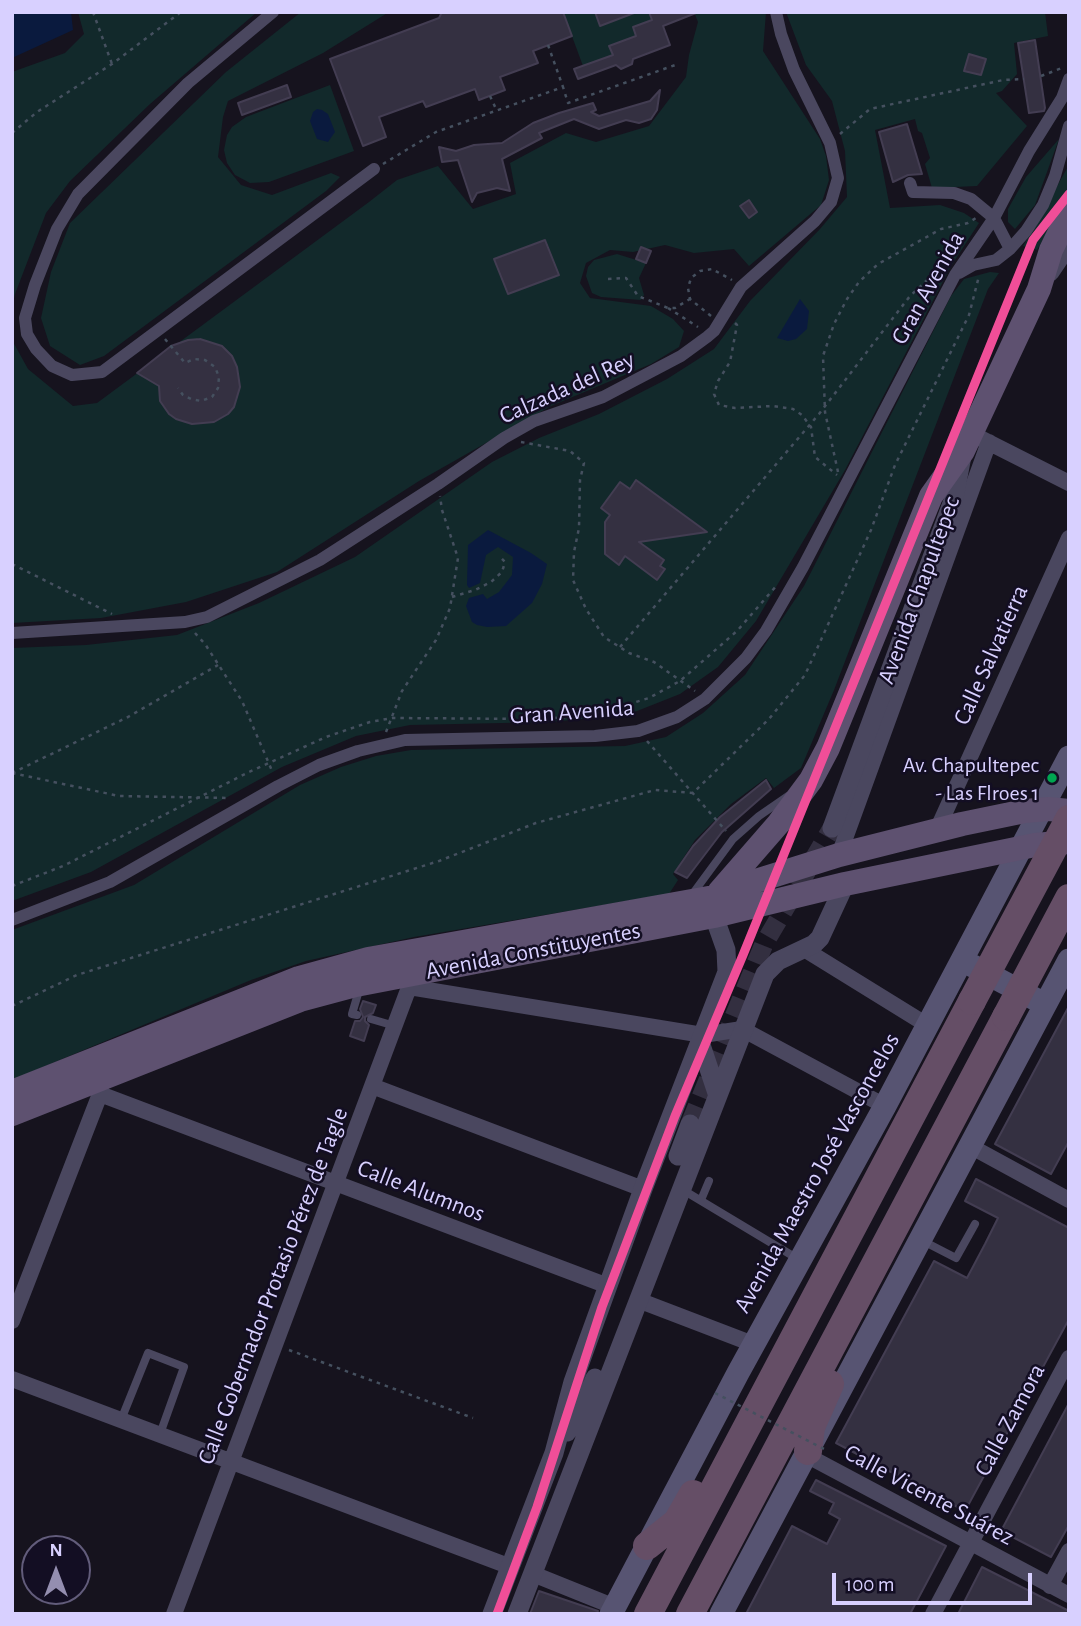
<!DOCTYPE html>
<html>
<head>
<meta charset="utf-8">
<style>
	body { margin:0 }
	#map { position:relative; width:1081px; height:1626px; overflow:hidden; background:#16131e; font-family:"Alegreya Sans",sans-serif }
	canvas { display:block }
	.frame { position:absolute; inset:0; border:14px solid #d8d0ff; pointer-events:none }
	.north { position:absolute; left:21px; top:1535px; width:70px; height:70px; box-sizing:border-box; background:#130e23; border:2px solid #625c7b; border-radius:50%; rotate:0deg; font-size:19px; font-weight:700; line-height:28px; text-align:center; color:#d8d0ff }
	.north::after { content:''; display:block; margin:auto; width:24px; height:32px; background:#948eb0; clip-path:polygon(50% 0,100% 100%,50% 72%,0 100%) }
	.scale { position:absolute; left:832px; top:1573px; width:200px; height:32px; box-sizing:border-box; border:4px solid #d8d0ff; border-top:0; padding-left:9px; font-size:21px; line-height:24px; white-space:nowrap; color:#d8d0ff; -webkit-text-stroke:5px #130e23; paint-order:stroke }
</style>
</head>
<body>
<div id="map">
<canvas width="1081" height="1626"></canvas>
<div class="frame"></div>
<div class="north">N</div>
<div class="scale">100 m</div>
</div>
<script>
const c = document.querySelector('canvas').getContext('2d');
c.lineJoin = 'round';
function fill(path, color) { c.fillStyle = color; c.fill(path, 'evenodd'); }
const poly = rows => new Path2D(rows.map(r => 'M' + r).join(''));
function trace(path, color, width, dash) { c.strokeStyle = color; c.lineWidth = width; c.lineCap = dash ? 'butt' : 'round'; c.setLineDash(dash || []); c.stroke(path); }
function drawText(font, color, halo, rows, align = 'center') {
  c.font = font + ' "Alegreya Sans",sans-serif'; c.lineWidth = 5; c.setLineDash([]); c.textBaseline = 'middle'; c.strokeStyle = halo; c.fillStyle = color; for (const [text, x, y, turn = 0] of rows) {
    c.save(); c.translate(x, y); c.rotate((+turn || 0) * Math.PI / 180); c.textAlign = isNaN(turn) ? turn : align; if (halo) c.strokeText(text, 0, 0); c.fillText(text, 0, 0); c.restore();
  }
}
fill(poly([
	[78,12,257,12,150,104,70,181,46,213,15,294,12,307,12,72,65,53,84,34],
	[301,12,389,12,323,53,228,101,223,117,218,157,241,185,272,195,331,173,340,177,326,191,104,356,80,365,50,346,41,318,51,272,70,223,226,72],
	[563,12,649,12,652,20,633,27,638,42,609,47,613,55,583,66],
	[694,12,766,12,763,51,820,139,826,156,829,180,821,205,749,266,734,249,694,253,665,245,633,252,610,250,586,263,580,283,590,298,651,306,673,319,684,331,679,347,651,364,551,406,419,481,277,572,186,602,101,618,12,623,12,340,28,369,73,406,97,403,369,202,397,180,438,166,473,209,516,194,510,163,566,133,596,142,649,126,686,77,689,55,698,22],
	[786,12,1045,12,1048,36,1014,43,1017,74,1002,91,996,93,1027,126,977,186,932,188,925,164,930,158,922,133,918,131,915,119,875,130,890,208,940,205,964,213,979,223,951,266,845,470,756,621,718,667,680,694,627,715,549,722,410,725,356,736,282,767,91,872,12,901,12,648,86,645,177,635,259,603,355,557,492,462,539,438,599,414,667,379,714,349,750,301,820,229,847,197,845,151,832,101,806,65],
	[330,85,354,151,269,182,250,183,235,175,227,163,224,150,227,135,232,127,246,117],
	[1059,139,1035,205,1015,229,1008,222,1008,209,1026,177],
	[1069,165,1069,193,1037,250,1023,246],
	[617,254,646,263,639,278,644,295,641,300,601,297,592,293,586,276,588,267,594,260],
	[990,272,999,273,988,289,834,690,801,768,774,788,766,778,731,804,695,840,673,874,678,880,669,894,414,937,306,961,251,980,12,1080,12,930,134,885,300,785,341,767,376,756,411,750,625,746,666,737,703,713,745,675,804,586,951,296,964,279]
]), '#12292b');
fill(poly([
	[12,12,71,12,73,30,12,58],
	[317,109,322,110,328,114,335,132,328,142,317,139,310,121,313,112],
	[800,299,809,311,807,329,796,339,788,341,777,338],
	[488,530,531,553,547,564,542,584,532,603,506,626,487,627,477,625,472,622,466,606,469,598,483,594,487,599,499,592,512,575,513,557,498,547,486,555,480,583,469,588,467,585,468,545]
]), '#0a1a3e');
const building = poly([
	[442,12,563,12,572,36,533,51,538,63,500,77,505,90,479,100,475,89,426,107,423,101,379,117,386,137,363,146,330,59,439,18,442,12],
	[595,12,634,12,634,13,600,26,595,12],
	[649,12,696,13,663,26,670,45,633,59,632,64,621,69,616,65,578,79,574,69,613,55,609,46,636,36,633,27,652,20,649,12],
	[1035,40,1045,108,1044,111,1029,113,1018,43,1035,40],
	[969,54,986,59,981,75,964,71,969,54],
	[287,85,291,97,242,115,238,103,287,85],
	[660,90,657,110,651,119,639,123,626,120,599,129,574,119,539,133,542,138,502,159,510,191,497,188,477,193,472,202,458,160,442,162,439,147,456,151,474,145,502,143,533,123,559,113,593,103,596,110,591,112,599,116,650,101,660,90],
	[907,124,922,174,908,175,893,182,879,132,907,124],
	[749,200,757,212,749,218,740,206,749,200],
	[545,240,559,275,508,294,494,259,545,240],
	[641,247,651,251,646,263,636,259,641,247],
	[200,339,222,346,232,356,237,367,240,387,234,407,228,414,214,422,192,424,176,419,169,414,160,401,159,386,137,373,171,346,188,340,200,339],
	[636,480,707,532,639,542,664,560,660,566,665,569,657,580,625,556,619,565,605,554,605,522,610,515,601,508,620,482,630,489,636,480],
	[766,780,771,789,722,832,687,878,675,872,693,846,720,817,766,780],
	[363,1001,376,1005,373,1013,365,1017,365,1021,369,1025,364,1041,350,1036,355,1021,360,1021,363,1017,360,1009,363,1001],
	[1069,1006,1069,1141,1051,1174,995,1144,1069,1006],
	[976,1179,1069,1228,1069,1319,965,1511,836,1443,934,1261,967,1278,985,1244,998,1218,965,1201,976,1179],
	[1069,1403,1069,1525,1051,1557,1001,1531,1069,1403],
	[816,1480,946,1546,910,1614,746,1614,792,1526,827,1544,840,1519,829,1513,834,1503,810,1491,816,1480],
	[982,1567,1069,1611,1069,1614,958,1614,982,1567],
	[539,1591,598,1611,597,1614,530,1614,539,1591]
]);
fill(building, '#343041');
trace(building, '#433d52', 2);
trace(poly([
	[690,1124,764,944,832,828]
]), '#332f40', 19, [19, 10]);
trace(poly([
	[93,12,112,64],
	[548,45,563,87],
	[1041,76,1062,68],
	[490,96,497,111],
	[12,133,37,112,112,64,181,12],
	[840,134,870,109,1003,80,1024,79],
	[383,164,436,132,563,87,568,103,678,64],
	[608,279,626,278,638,296,668,308,675,308,690,299],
	[668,308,698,327],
	[711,316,690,299,688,288,691,278,700,271,712,269,732,280],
	[735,323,737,325,730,362,718,381,714,394,719,405,735,408,773,406,793,409,802,415,811,427,815,457,837,475],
	[165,339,185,363,194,359,205,360,215,367,219,377,218,388,212,397,201,401,191,399,183,395,178,388],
	[521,442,570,451,584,463,580,480,579,528,574,552,573,580,586,609,604,637,629,653,654,662,695,691],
	[838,472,825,412,823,356,834,324,847,299,859,282,878,264,941,229,968,223,976,218],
	[12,564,112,614],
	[452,597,475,590,491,582,502,572,505,562,501,558],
	[195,633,205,644,242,701,273,773],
	[620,647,819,414,910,296,951,258],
	[386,732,402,691,436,640,450,608,458,558,442,510,440,496],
	[647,741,726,831],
	[12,773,119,796,230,798],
	[12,773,128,717,218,665],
	[12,886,63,866,249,772,326,737,370,722,392,718,539,719,593,715,649,698,680,681,737,631,778,584],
	[12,1006,77,975,439,861,536,823,655,790,693,793,769,719,805,675,871,530,895,465,969,315,979,276],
	[289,1350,473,1418]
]), '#45505f', 2.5, [3.5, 5]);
trace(poly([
	[691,896,733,839,759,816,788,796],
	[357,1015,352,1014,360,987],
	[371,1019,395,1026],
	[683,1190,798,1259],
	[701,1200,709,1181],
	[923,1241,956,1258,975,1224],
	[121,1420,148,1353,184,1367,160,1434]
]), '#4a475f', 8);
trace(poly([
	[273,12,188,83,78,194,57,229,35,285,25,318,27,334,36,349,52,366,72,375,102,372,374,169],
	[910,183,913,192,954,193,971,199,994,218,1010,249],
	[959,273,973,265,996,260,1010,249,1026,231,1043,205,1055,176,1069,126],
	[12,633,185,622,207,617,320,560,438,484,504,438,534,421,603,397,681,356,707,337,714,331,741,287,815,221,831,202,838,178,830,143,794,70,781,34,776,12],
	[12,920,110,882,278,786,319,765,358,751,405,740,595,736,638,731,677,717,705,699,746,658,766,631,803,567,955,275,994,218,1029,151,1062,98,1069,79]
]), '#4a475f', 12);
trace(poly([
	[980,438,1069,483],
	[937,830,1069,538],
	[839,855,989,442],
	[804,949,927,1025],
	[409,987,703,1035,742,1029,885,1106],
	[372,1086,643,1189],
	[100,1094,608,1286],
	[970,1146,1069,1200],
	[638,1300,753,1344],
	[12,1321,100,1094,101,1086],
	[12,1379,511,1567],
	[806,1455,1069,1595],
	[533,1574,615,1607],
	[1050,1586,1069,1551],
	[174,1614,414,974],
	[933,1614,1069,1358]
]), '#4a475f', 16);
trace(poly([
	[1050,272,1069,244],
	[832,828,954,498,962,456],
	[700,1042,717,1093],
	[678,1156,690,1124],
	[567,1432,589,1393,595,1378],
	[492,1614,554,1453,573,1382,643,1189,727,972,726,950,714,916],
	[517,1614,765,974,778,961,814,944,820,938,845,884]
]), '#4a475f', 19);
trace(poly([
	[973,966,1035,999],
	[611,1614,738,1373,885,1106,1069,757],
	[721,1614,1069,960]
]), '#575472', 23);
trace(poly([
	[719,892,779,823,811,780,828,748,931,496,963,451,1039,289,1051,250,1069,213],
	[12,1092,299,978,368,959,714,897,743,885,839,855,962,824,1025,811,1049,809,1069,811],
	[12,1114,300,1000,356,985,714,916,845,884,1035,845,1069,842]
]), '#5e5170', 24);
trace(poly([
	[808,1451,811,1427,830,1384],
	[647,1546,677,1522,693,1494],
	[648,1614,972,1001],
	[690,1614,1006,1017]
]), '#654e66', 28);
trace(poly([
	[715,1393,824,1449]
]), '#45505f', 2.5, [3.5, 5]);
trace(poly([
	[972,1001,1069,819],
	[1006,1017,1069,898]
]), '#654e66', 28);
trace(poly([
	[497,1614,537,1507,602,1307,675,1116,743,955,1033,240,1069,194]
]), '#f04e98', 9);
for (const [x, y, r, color] of [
	[1052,778,6,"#00a651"]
]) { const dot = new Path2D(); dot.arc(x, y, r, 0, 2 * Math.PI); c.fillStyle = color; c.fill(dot); trace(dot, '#130e23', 2.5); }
drawText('22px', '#d8d0ff', '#130e23', [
	["Av. Chapultepec",1039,765],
	["- Las Flroes 1",1039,793]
], 'right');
drawText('24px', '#d8d0ff', '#130e23', [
	["Gran Avenida",928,288,-61],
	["Calzada del Rey",567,388,-24],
	["Avenida Chapultepec",919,590,-70],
	["Calle Salvatierra",991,655,-66],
	["Gran Avenida",572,712,-4],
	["Avenida Constituyentes",533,951,-11],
	["Avenida Maestro José Vasconcelos",817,1173,-61],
	["Calle Alumnos",421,1191,21],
	["Calle Gobernador Protasio Pérez de Tagle",273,1286,-69],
	["Calle Zamora",1010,1420,-62],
	["Calle Vicente Suárez",929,1495,28]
]);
</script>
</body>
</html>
